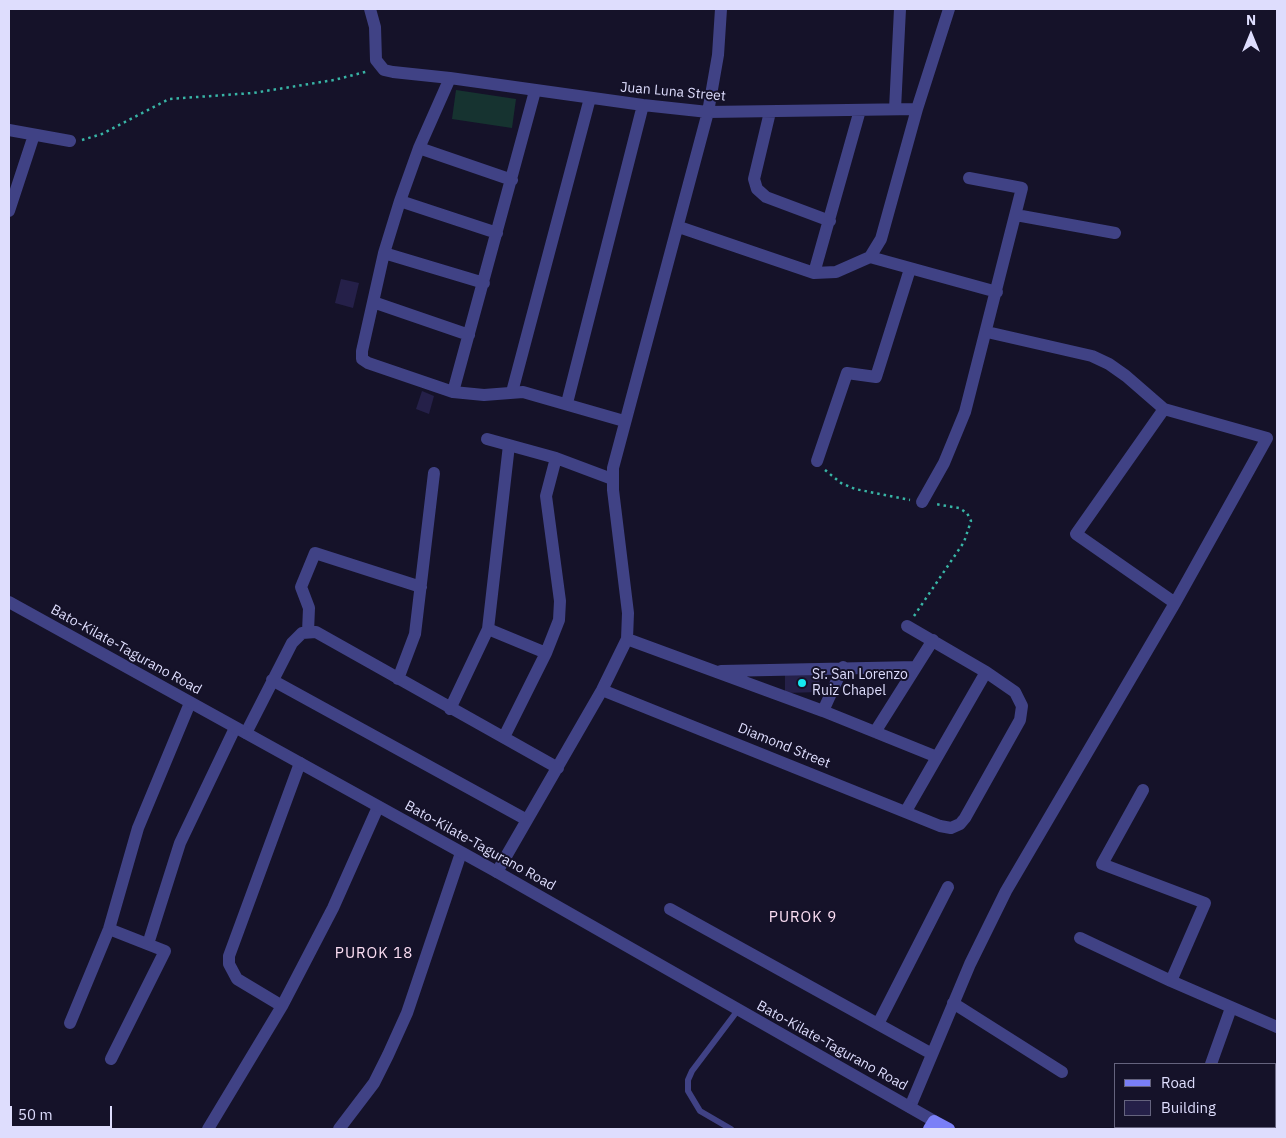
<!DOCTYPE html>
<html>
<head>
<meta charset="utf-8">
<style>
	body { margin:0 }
	#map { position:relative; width:1286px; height:1138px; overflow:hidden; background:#151229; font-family:"IBM Plex Sans",sans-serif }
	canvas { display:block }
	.frame { position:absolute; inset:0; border:10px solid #deddfd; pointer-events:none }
	.legend { position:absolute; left:1114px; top:1063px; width:162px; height:65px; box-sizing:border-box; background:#151229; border:1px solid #65637e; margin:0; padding:6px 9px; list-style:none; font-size:15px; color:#deddfd }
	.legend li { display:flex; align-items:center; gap:10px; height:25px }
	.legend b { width:25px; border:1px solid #65637e }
	.north { position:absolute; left:1226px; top:10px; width:50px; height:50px; -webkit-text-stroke:4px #151229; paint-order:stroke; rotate:0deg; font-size:14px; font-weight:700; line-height:20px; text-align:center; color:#deddfd }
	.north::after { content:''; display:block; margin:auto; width:18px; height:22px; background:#deddfd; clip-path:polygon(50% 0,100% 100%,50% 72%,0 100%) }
	.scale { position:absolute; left:10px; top:1106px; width:102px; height:22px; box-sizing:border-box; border:2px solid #deddfd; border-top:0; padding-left:6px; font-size:15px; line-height:18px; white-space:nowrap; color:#deddfd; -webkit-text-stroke:4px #151229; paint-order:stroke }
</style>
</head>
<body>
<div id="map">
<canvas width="1286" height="1138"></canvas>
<div class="frame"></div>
<ul class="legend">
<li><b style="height:6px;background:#7a7ff7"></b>Road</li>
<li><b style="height:14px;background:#252049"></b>Building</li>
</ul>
<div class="north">N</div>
<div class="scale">50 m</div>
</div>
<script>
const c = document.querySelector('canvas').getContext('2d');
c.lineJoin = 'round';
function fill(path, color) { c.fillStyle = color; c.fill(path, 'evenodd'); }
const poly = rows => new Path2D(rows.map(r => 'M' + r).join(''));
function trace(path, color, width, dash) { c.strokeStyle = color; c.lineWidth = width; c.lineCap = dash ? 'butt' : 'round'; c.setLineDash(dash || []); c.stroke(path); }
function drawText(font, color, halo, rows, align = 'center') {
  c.font = font + ' "IBM Plex Sans",sans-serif'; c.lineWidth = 4; c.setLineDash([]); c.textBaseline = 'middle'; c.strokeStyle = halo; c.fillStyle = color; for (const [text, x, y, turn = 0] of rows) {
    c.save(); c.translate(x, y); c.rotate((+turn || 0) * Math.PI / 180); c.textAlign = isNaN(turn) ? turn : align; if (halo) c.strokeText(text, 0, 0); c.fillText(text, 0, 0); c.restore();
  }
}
fill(poly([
	[456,90,516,99,512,128,452,119]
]), '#163330');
fill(poly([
	[341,279,359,283,353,308,335,303],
	[422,391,434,396,429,414,416,409],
	[819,674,820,692,785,693,785,675]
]), '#252049');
trace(poly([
	[82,140,102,134,169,99,253,93,334,80,369,71],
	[825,470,841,483,855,489,910,500],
	[914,616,964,542,971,521,967,513,959,508,935,504]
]), '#38b5a6', 2.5, [2.5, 4]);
trace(poly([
	[731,1129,700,1111,688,1091,688,1080,692,1071,738,1010]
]), '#404285', 6);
trace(poly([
	[370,9,375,27,376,60,384,70,393,72,450,78,643,105,708,112,917,109],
	[450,78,419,148,400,201,384,253,362,351,362,359,368,363,453,392,484,395,523,392,624,421],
	[895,109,900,9],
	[770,112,754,179,757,189,766,197,830,221],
	[9,130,70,141],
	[419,148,512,180],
	[400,201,497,233],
	[9,211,34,135],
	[1016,215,1115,233],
	[679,227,814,273,836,272,870,257,881,239,917,109,949,9],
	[384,253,484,283],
	[870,257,997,292],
	[814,273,860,110],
	[373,302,469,335],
	[453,392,535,91],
	[512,392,590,98],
	[567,403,643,105],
	[1164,409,1076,534,1175,603],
	[487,439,556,458,612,479],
	[817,461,847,373,876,377,910,269],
	[922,502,944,463,965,412,1022,188,969,178],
	[488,629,546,653],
	[308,632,309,608,301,587,315,553,421,587],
	[627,639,823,711,937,757],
	[721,671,916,667],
	[398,679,415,634,434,473],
	[272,680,527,820],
	[602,690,940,826,951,828,960,824,965,818,1020,720,1022,706,1015,692,986,672,907,626],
	[450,709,488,629,509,445],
	[823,711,843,667],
	[875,732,933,640],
	[246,733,292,643,302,633,316,632,558,768],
	[504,737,546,653,559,620,560,601,546,496,556,458],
	[1143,790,1102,864,1205,903,1171,981],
	[906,811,986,672],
	[497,872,602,690,627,639,628,613,613,490,613,468,708,112,718,55,721,9],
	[670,909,932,1054],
	[109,929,165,951,111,1059],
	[1080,938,1171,981,1277,1027],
	[148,944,180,843,235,728],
	[953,1003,1062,1072],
	[282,1006,237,979,229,964,229,956,300,763],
	[70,1023,109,929,138,828,190,703],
	[878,1024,948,887],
	[1211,1064,1231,1008],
	[910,1107,970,964,1006,891,1175,603,1267,438,1164,409,1126,376,1109,364,1092,356,987,332],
	[208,1129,282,1006,333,908,378,807],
	[339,1129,374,1083,388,1055,407,1013,461,853],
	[1185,1129,1186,1127],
	[1237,1129,1238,1127]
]), '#404285', 12);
trace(poly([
	[9,602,497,872,934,1121]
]), '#404285', 12);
trace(poly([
	[929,1129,934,1121,949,1129]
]), '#7a7ff7', 12);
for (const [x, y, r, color] of [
	[802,683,5,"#15e9f1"]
]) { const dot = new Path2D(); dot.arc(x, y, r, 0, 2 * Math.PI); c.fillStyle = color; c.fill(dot); trace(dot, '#151229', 2); }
drawText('14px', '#deddfd', '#151229', [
	["Juan Luna Street",673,92,5],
	["Bato-Kilate-Tagurano Road",126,650,29],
	["Diamond Street",784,746,22],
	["Bato-Kilate-Tagurano Road",480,846,29],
	["Bato-Kilate-Tagurano Road",832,1046,29]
]);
drawText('14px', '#deddfd', '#151229', [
	["Sr. San Lorenzo",812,675],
	["Ruiz Chapel",812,691]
], 'left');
c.letterSpacing = '1px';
drawText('15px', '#fddff4', '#151229', [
	["PUROK 9",803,918],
	["PUROK 18",374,954]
]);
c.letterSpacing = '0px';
</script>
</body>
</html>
